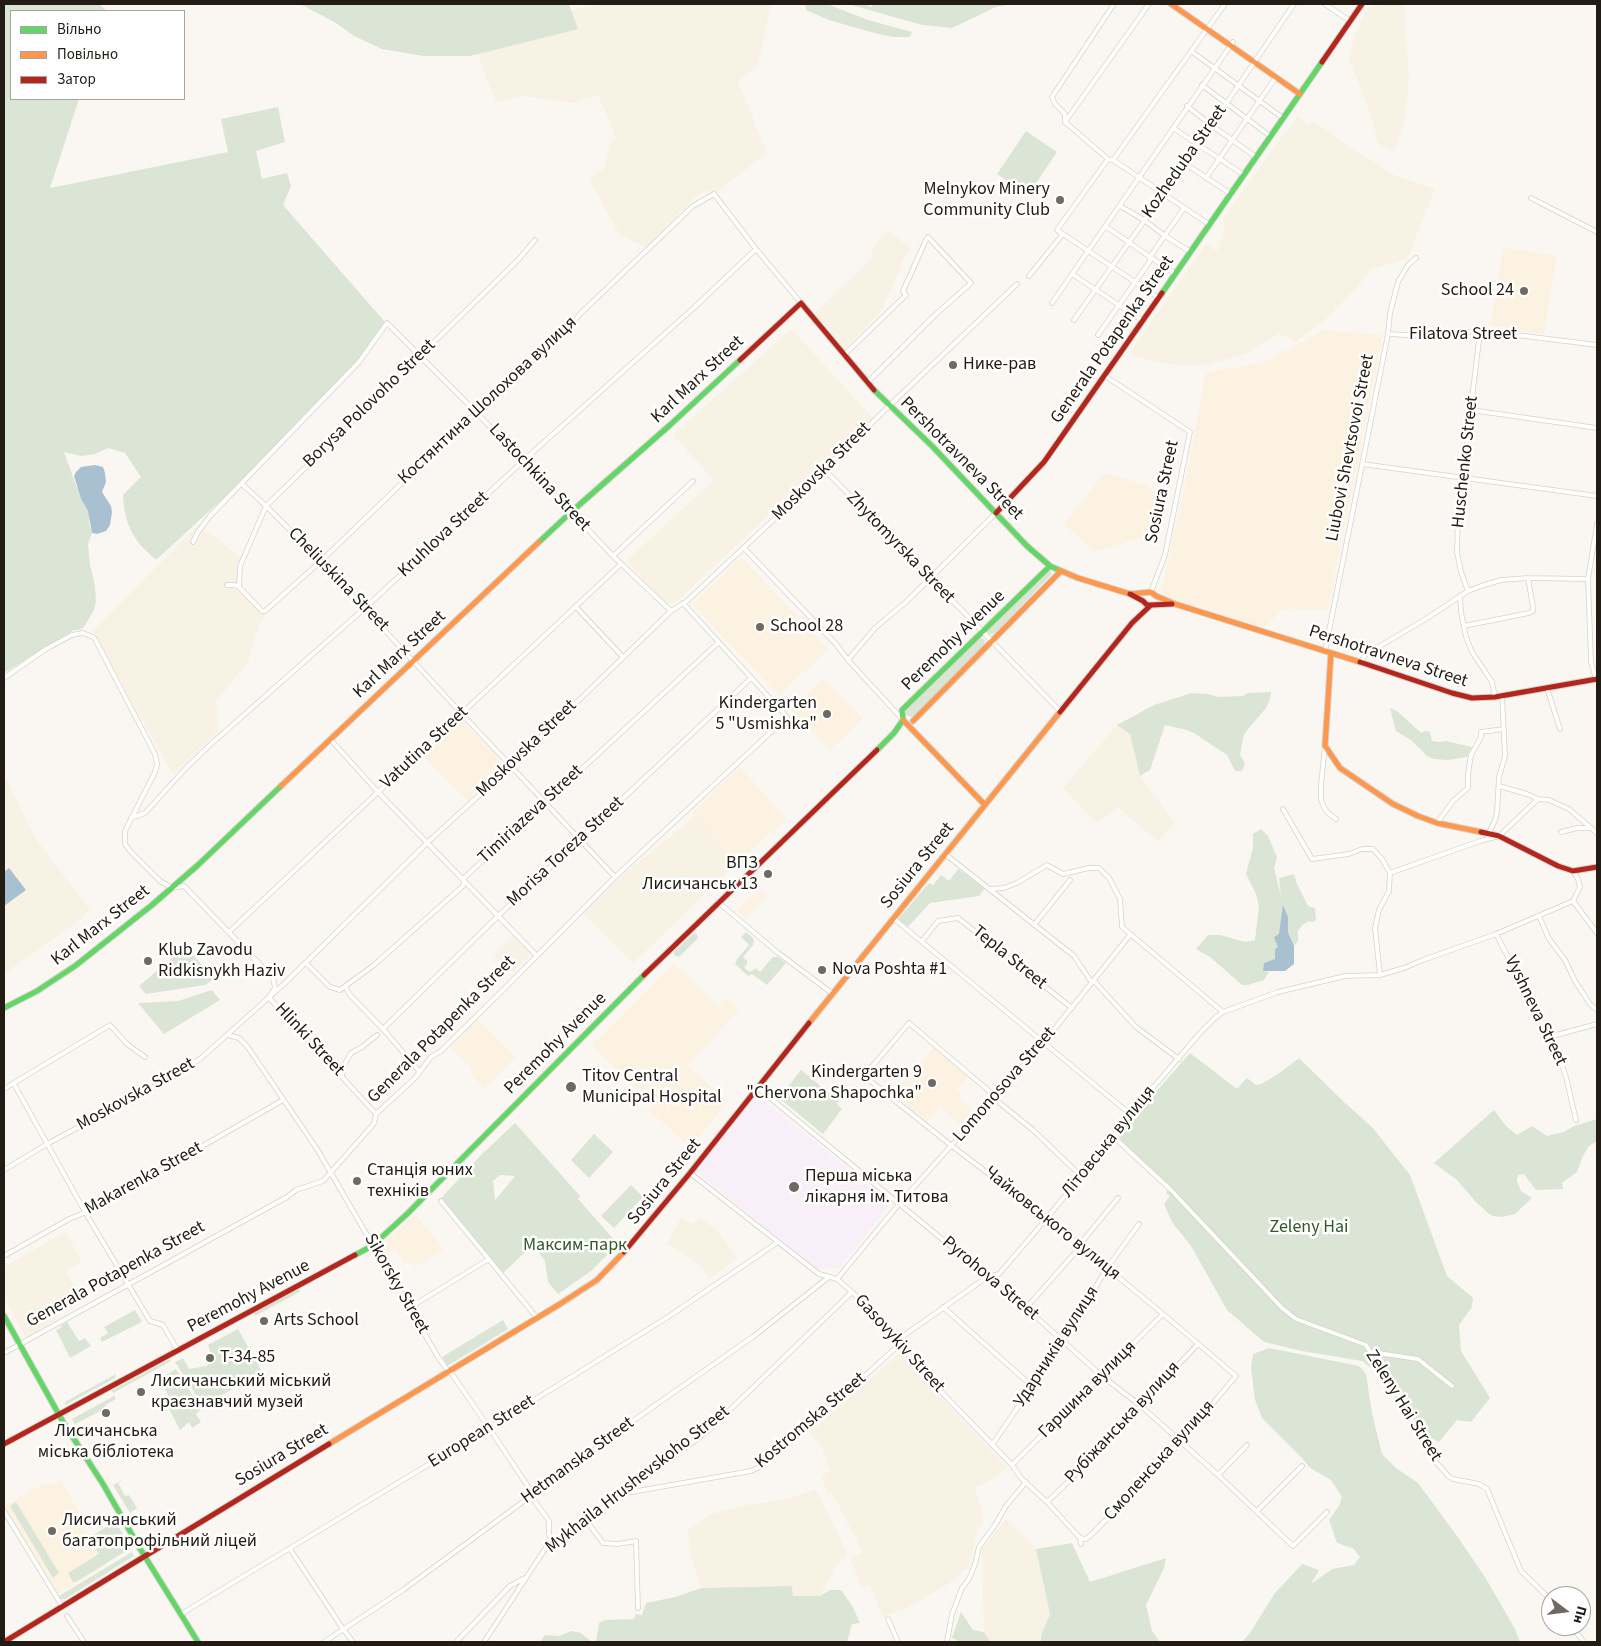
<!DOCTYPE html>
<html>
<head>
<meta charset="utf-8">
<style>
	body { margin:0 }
	#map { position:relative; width:1601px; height:1646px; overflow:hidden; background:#faf7f2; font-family:"Source Sans 3",sans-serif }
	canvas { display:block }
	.frame { position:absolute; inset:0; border:5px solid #221c14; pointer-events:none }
	.legend { position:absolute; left:10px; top:10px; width:175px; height:90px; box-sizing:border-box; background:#fff; border:1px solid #a7a4a1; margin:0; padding:6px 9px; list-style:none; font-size:15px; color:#221c14 }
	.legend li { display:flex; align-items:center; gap:10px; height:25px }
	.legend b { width:25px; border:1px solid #a7a4a1 }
	.north { position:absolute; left:1541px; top:1586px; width:50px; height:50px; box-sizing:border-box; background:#fff; border:1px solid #a7a4a1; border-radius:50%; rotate:105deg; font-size:14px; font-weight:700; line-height:20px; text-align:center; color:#221c14 }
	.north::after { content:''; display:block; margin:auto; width:18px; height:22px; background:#6e6962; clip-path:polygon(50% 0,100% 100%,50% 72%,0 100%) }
</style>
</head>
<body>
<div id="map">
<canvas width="1601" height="1646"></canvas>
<div class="frame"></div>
<ul class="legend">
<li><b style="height:6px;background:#63d668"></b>Вільно</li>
<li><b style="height:6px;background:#ff974d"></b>Повільно</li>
<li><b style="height:6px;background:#b3261e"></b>Затор</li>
</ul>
<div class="north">Пн</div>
</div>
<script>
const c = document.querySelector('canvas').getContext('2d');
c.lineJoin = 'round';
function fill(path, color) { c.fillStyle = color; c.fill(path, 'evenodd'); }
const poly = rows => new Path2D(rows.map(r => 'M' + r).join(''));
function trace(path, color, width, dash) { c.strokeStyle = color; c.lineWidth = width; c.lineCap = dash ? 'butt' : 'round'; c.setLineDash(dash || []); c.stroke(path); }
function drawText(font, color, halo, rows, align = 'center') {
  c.font = font + ' "Source Sans 3",sans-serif'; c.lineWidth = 5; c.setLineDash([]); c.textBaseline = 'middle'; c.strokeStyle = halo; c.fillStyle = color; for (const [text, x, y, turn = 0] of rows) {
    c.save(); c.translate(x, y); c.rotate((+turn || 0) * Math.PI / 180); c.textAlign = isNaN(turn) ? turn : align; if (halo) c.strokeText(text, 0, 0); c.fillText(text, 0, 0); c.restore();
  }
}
fill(poly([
	[1503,247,1557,256,1544,334,1490,325],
	[1324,330,1383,335,1328,609,1282,610,1264,628,1160,595,1183,494,1206,372,1261,363],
	[1104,473,1150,486,1149,489,1165,493,1154,541,1138,537,1137,539,1093,552,1064,524],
	[741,557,828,649,779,696,692,604],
	[823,678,863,718,830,750,791,710],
	[461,719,504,765,467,801,423,756],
	[740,767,787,819,737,863,692,813],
	[760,889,768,897,745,918,737,910],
	[674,964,718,1006,726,997,739,1010,687,1066,728,1101,691,1148,650,1111,654,1107,592,1045],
	[478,1019,516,1057,484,1088,472,1076,470,1067,450,1047],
	[934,1047,968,1076,956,1090,962,1096,960,1099,973,1110,960,1125,940,1107,927,1123,893,1093],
	[415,1214,444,1249,414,1267,410,1262,405,1264,395,1248,382,1257,377,1247,377,1245,389,1236,392,1236],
	[61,1479,83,1520,80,1523,106,1565,58,1594,53,1586,53,1583,49,1579,4,1506,43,1484,52,1484]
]), '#fcf2e2');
fill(poly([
	[600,4,771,4,758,66,738,81,767,153,716,192,708,190,693,199,647,248,619,234,589,179,606,166,606,159,610,143,617,139,598,95,573,103,523,96,496,102,470,34],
	[1393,4,1404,4,1409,78,1405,119,1395,151,1380,146,1376,138,1375,126,1349,59,1353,41,1366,10,1371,6],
	[1298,116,1309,125,1313,121,1353,149,1394,175,1435,189,1407,259,1371,269,1357,287,1327,318,1296,342,1279,334,1245,354,1209,364,1189,366,1169,364,1132,356,1130,352,1206,244,1217,251,1224,231,1223,219,1284,133,1288,131],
	[888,230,909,247,910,250,901,263,902,266,881,311,845,349,815,313,874,256,870,251],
	[791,329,873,418,674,604,664,601,626,561,714,480,673,435],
	[199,524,239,556,239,568,234,588,266,616,260,623,255,635,248,662,216,702,218,718,218,731,173,775,93,631],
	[1117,725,1130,734,1140,776,1175,823,1158,841,1118,808,1097,823,1063,788],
	[4,774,35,838,90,910,82,916,83,918,4,974],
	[695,816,737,863,633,963,583,913,595,901,594,899],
	[513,936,531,954,512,973,494,955],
	[699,1217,717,1230,737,1257,724,1269,709,1279,703,1269,691,1258,667,1244,681,1218,693,1224],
	[65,1232,82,1262,66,1271,81,1298,60,1309,61,1311,58,1313,60,1317,26,1338,4,1298,4,1267],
	[899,1353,1007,1467,999,1476,975,1488,982,1509,983,1522,978,1530,968,1567,950,1583,911,1606,883,1617,870,1585,862,1587,850,1558,863,1553,831,1491,827,1492,821,1476,830,1471,822,1448,810,1433],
	[816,1489,848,1555,835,1567,820,1596,793,1596,792,1586,701,1588,690,1553,688,1530,707,1516,715,1513,752,1504,789,1499],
	[1006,1519,1036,1549,1050,1614,1040,1638,1041,1642,990,1642,984,1632,982,1549]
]), '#f8f2e4');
fill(poly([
	[757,1095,891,1203,839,1268,816,1269,696,1171]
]), '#f8eff8');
fill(poly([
	[4,4,99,4,107,11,11,11,11,99,79,99,50,188,228,152,221,119,278,107,285,142,256,151,262,179,287,173,291,186,283,205,385,322,357,361,320,401,240,483,156,560,140,545,132,533,127,521,124,507,123,495,141,477,125,453,108,448,95,454,82,456,64,452,81,499,88,511,90,517,89,523,92,533,88,544,90,565,95,586,96,601,94,610,84,627,79,630,74,630,4,673],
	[300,4,569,4,578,29,470,56,423,56,382,49,354,36,336,23],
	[805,4,827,4,868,20,912,32,910,37,893,37,874,33,829,20,806,10],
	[848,4,864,4,872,7,873,4,1010,4,996,7,952,28,922,25],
	[1026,131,1057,152,1028,195,997,174],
	[1048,570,1051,571,1051,575,995,633,988,635,987,631,988,629],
	[981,638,985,640,984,645,916,715,912,717,906,715,905,710,977,639],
	[1271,692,1270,699,1266,708,1244,734,1240,755,1245,763,1242,771,1235,771,1227,755,1194,733,1183,729,1165,725,1150,770,1140,776,1130,734,1117,725,1154,705,1192,693,1207,694,1219,697,1243,696,1248,693],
	[1390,708,1397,711,1421,733,1426,731,1430,732,1432,741,1440,742,1446,741,1472,747,1467,757,1448,760,1434,759,1427,756,1411,740,1396,731],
	[1261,829,1268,836,1277,857,1274,868,1281,896,1279,878,1294,874,1297,884,1308,906,1315,908,1316,920,1312,922,1309,921,1302,925,1298,931,1298,941,1294,946,1288,932,1288,918,1278,947,1275,949,1275,960,1263,971,1269,972,1264,980,1248,985,1242,985,1210,957,1196,949,1208,935,1220,935,1245,942,1255,940,1259,906,1256,894,1246,874,1253,848,1253,834],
	[958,869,985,888,979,896,930,903,908,927,898,919,929,883,933,885,941,875,949,881],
	[746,932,753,938,754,941,753,945,743,957,747,961,747,964,744,968,750,972,756,968,760,972,773,957,778,957,786,963,767,985,752,974,748,976,735,964,737,959,749,945,741,937],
	[696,933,698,938,679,957,674,955,674,952,693,934],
	[185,947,215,978,205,985,146,994,139,986],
	[212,990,220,1000,164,1034,138,1003,178,1001],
	[1190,1053,1237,1089,1247,1078,1256,1085,1261,1084,1278,1074,1299,1058,1345,1103,1372,1127,1410,1175,1447,1276,1473,1298,1472,1307,1459,1325,1461,1351,1490,1398,1471,1422,1457,1420,1439,1442,1420,1432,1391,1383,1362,1361,1302,1351,1264,1342,1227,1310,1191,1246,1172,1222,1164,1204,1170,1196,1166,1193,1170,1187,1122,1143,1119,1134],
	[801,1070,839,1101,837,1104,842,1109,823,1134,779,1098],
	[1494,1110,1507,1127,1517,1135,1532,1126,1547,1136,1564,1132,1574,1126,1597,1119,1597,1141,1589,1146,1583,1156,1577,1172,1562,1183,1563,1189,1536,1190,1524,1174,1518,1175,1517,1181,1521,1191,1532,1198,1515,1214,1502,1217,1493,1216,1489,1214,1476,1202,1456,1179,1434,1163],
	[515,1123,580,1196,578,1199,618,1244,591,1271,558,1294,548,1282,545,1261,533,1245,503,1273,441,1198,481,1155],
	[500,1175,515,1176,495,1200,493,1181],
	[594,1134,613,1152,589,1178,571,1160],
	[631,1185,643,1197,614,1228,601,1216],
	[298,1289,301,1291,255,1316,254,1313],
	[135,1310,142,1322,102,1342,100,1338,108,1333,104,1327],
	[503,1320,508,1329,449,1365,447,1365,442,1357],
	[67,1322,79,1341,85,1338,91,1346,70,1358,56,1330,62,1327,61,1325],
	[238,1329,262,1372,203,1406,175,1362,183,1358,189,1369,207,1366,210,1361,213,1359,208,1345],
	[1269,1348,1359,1366,1366,1374,1372,1413,1382,1454,1396,1468,1418,1483,1457,1536,1485,1577,1515,1629,1520,1642,1242,1642,1250,1633,1275,1593,1302,1564,1319,1570,1311,1584,1332,1569,1354,1565,1360,1557,1354,1549,1337,1543,1329,1520,1339,1506,1342,1497,1331,1480,1310,1468,1303,1459,1262,1418,1255,1400,1251,1367,1253,1354],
	[170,1359,171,1361,113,1393,111,1391],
	[176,1369,201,1409,196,1414,201,1422,192,1428,189,1422,180,1430,165,1401,170,1398,159,1379],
	[116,1374,115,1378,65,1405,65,1402],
	[114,1396,116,1399,107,1404,102,1410,75,1424,72,1419],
	[125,1478,118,1483,125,1496,129,1495,137,1508,130,1513,113,1485],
	[16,1502,59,1573,53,1578,10,1506],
	[115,1521,131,1548,76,1582,73,1582,68,1573,99,1554,89,1538],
	[1072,1543,1090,1582,1166,1558,1164,1568,1146,1605,1152,1631,1160,1642,1041,1642,1041,1636,1050,1614,1036,1549],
	[132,1552,134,1556,65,1599,61,1599,59,1596],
	[792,1586,793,1596,820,1596,830,1590,841,1590,853,1607,860,1623,852,1624,847,1642,596,1642,599,1623,605,1620,634,1619,636,1614,642,1615,646,1603,675,1597,701,1588],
	[961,1612,973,1630,984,1632,990,1642,960,1642,952,1638],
	[571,1631,581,1633,592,1642,540,1642,545,1635,560,1636]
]), '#dbe5d5');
fill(poly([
	[95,465,103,467,105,473,106,482,102,492,111,506,112,512,110,525,106,531,97,534,92,533,88,511,81,499,74,476,76,472,81,467],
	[9,868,26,890,4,906,4,872],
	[1283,905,1288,917,1288,932,1294,946,1294,964,1285,971,1263,971,1264,963,1275,959,1275,949,1278,947,1274,937,1279,934]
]), '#a8c0d0');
const street = poly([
	[1325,4,1350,21],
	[1191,51,1283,118],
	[1202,85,1270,136],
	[1187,106,1211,125,1256,157],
	[1065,122,1149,4],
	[1065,122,1065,114,1055,104,1052,97,1114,4],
	[1065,122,1108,159],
	[1173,128,1244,175],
	[1113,160,1210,225],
	[1184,163,1231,194],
	[1206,178,1276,77],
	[1531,198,1597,232],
	[1120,206,1144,220,1165,236,1191,252],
	[1105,226,1175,274],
	[1063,234,1159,298],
	[1072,274,1143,321],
	[1029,276,1063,234,1057,230,1108,159,1113,160,1225,4],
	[1052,303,1233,42],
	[1074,320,1198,145,1294,4],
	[1388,334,1424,336,1476,331,1525,336,1597,345],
	[1098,335,1150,261,1150,257,1184,208],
	[844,355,906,295,903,291,926,240,928,237,971,283,934,316,867,383],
	[1105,376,1190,432,1165,555,1151,592],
	[1471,410,1597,428],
	[1362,464,1597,496],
	[824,469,1061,712],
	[242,484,266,506,321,561,461,713,615,877],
	[193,542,198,532,210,516,359,362,387,323,476,412,613,556,671,611],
	[744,548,836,644,848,660,903,720],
	[613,556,693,481],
	[227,585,233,585,238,586,262,611,265,611,321,561,476,412,569,327,580,314,693,206,714,194,756,249,801,303],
	[239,587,240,566,266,506,518,260,535,240],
	[1468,591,1461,572,1457,552,1458,516,1480,332],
	[1460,596,1461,612,1466,637,1472,652,1492,682,1495,697],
	[576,607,622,656],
	[1464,626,1529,613,1533,611,1533,607,1528,578],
	[1325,651,1388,334,1390,313,1398,282,1408,265,1416,258],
	[848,660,875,628,906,602,996,513],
	[1361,662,1365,655,1429,617,1468,591,1481,586,1501,580,1528,578,1588,579],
	[4,678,46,649,72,635,83,633,93,637,95,639,155,754,157,764,155,772,125,831,125,844,131,852,160,881,172,888,184,886,273,978,275,988,269,997,272,1001,376,1114],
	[1596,679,1591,662,1588,579,1597,524],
	[1547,688,1560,729],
	[330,739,378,792,536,955],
	[1325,746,1321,785,1321,800,1325,809,1329,814,1336,819],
	[1538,799,1549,800,1569,809,1597,833],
	[1283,809,1312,859,1349,854,1362,849,1373,849,1382,859,1390,873,1389,891,1379,910,1375,928,1380,975],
	[131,818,145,813,186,768,211,744,365,608,523,461,698,304,756,249],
	[1437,823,1453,801,1468,788,1468,774,1471,755,1481,737,1481,732,1504,729],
	[1561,832,1577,828,1589,828],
	[1488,835,1495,820,1497,812,1499,777,1505,756,1502,696],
	[945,854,1074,956,1092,983],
	[1573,871,1578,879,1580,887,1573,901,1597,933],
	[1390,873,1480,841,1499,836,1538,799,1527,794,1499,786],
	[990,889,1004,888,1017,883,1047,865,1063,874,1089,868,1099,868,1109,878,1120,899,1122,927,1223,1012],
	[718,902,777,952,833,994],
	[1539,916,1549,939,1565,960,1575,981,1590,1004,1597,1010],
	[893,918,1130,1114],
	[1034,925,1070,880],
	[229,932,621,564],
	[1496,934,1558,1053,1566,1077,1576,1120],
	[922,941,938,921,958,918,1072,1008],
	[306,963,330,987,340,990,374,965,463,886,464,878,719,642],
	[1094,981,1136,1027,1179,1059],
	[345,986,350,995,383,1029,419,1071],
	[383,1029,498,916,751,678],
	[227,1035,239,1038,247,1046,317,1149,438,1357,448,1371,452,1374,489,1428,533,1494,533,1499,549,1521,549,1534,552,1542],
	[1549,1037,1597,1024],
	[342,1076,343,1067,351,1053,362,1047,377,1035],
	[14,1084,85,1212,150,1321,163,1325,178,1351],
	[758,1088,1026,1308,1102,1376,1141,1406,1218,1475,1293,1546,1327,1512],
	[4,1089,110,1025,127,1044,145,1057],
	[1116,1133,1117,1140,1171,1190,1282,1308,1296,1319,1366,1345,1408,1413,1436,1462,1448,1476,1453,1479,1479,1484,1487,1489,1521,1571,1551,1600],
	[4,1170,47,1144,166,1080,200,1059,285,983,428,842,511,766,671,611,687,601,771,522,889,406,1017,284],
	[690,1173,819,1274,837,1279,852,1292,899,1339,900,1344,922,1372,1012,1465,1021,1478,1047,1502,1080,1538,1081,1544],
	[441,1201,537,1318],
	[4,1256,69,1219,89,1211,283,1100],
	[837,1279,899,1204,1044,1042,1130,935],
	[943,1307,1032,1386],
	[409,1308,489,1259],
	[1026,1308,1081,1246,1081,1243,1118,1198],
	[899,1339,987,1277,999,1274,1047,1218,1116,1133,1130,1114,1201,1032,1216,1017,1223,1012,1278,992,1345,976,1380,975,1404,968,1423,960,1496,934,1573,901],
	[1371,1352,1418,1359,1452,1386],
	[4,1353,287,1197,296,1190,323,1181,371,1127,374,1123,376,1114,415,1078,431,1057,441,1051,505,988,615,877,787,717,683,603],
	[992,1445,1063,1341,1107,1268,1139,1224],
	[1012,1465,1163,1314],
	[1218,1475,1247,1445],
	[626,1493,751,1471,760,1467,807,1428,900,1344],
	[1047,1502,1070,1480,1198,1344],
	[4,1511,62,1606],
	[1257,1511,1302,1466],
	[585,1519,603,1543,618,1544,636,1541,638,1608],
	[1080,1538,1086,1539,1093,1533,1170,1454,1236,1376,1163,1314,1047,1218,952,1146,864,1076,909,1023,995,1096,996,1100,1033,1130,1081,1176],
	[290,1549,343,1629,353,1642],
	[181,1614,489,1428,668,1317,778,1242],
	[67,1616,84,1642],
	[888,1619,898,1642],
	[1571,1626,1584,1642],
	[324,1642,403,1590,630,1423,754,1336,829,1277],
	[456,1642,510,1586,525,1578],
	[484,1642,547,1546,624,1494,709,1430,852,1292],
	[947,1642,952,1614,962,1588,969,1579,975,1564,979,1547,995,1525,1006,1506,1026,1482]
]);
const fast = poly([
	[1162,293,1322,62],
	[874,390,932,446,1027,546,1050,566],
	[539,542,570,513,670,425,740,360],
	[877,750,894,733,903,720,902,710,1050,566,1059,570],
	[4,1008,37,991,75,966,152,905,198,865,281,786],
	[355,1255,372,1246,407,1214,644,975],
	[4,1316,63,1422,103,1484,139,1547,198,1642]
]);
const slow = poly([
	[1171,4,1300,94],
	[1059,570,1078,578,1130,594,1151,592,1156,596,1175,604,1360,662],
	[1331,653,1325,746,1340,768,1393,804,1418,816,1437,823,1481,832],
	[903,720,985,805],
	[913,721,1061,571],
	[281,786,539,542],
	[809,1023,1060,712],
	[329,1444,560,1304,597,1280,624,1252]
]);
const jam = poly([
	[1322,62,1362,4],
	[740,360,801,303,874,390],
	[996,513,1044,462,1162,293],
	[1130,594,1143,601,1147,605,1151,605],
	[1360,662,1452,693,1472,698,1495,697,1597,679],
	[1060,712,1132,623,1151,605,1172,604],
	[1481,832,1499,836,1558,866,1573,871,1597,867],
	[644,975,877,750],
	[624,1252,690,1173,809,1023],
	[4,1444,355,1255],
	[4,1642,329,1444]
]);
trace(street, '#d6d2cb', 5.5);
trace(fast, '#d6d2cb', 7);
trace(slow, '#d6d2cb', 7);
trace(jam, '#d6d2cb', 7);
trace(street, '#fefefd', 4);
trace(fast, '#63d668', 5);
trace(slow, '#ff974d', 5);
trace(jam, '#b3261e', 5);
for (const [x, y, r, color] of [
	[1060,200,5,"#6e6962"],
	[1524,291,5,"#6e6962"],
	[953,365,5,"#6e6962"],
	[760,627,5,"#6e6962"],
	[827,714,5,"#6e6962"],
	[768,874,5,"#6e6962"],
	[148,961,5,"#6e6962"],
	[822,970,5,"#6e6962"],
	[932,1083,5,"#6e6962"],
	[571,1087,6,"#6e6962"],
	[357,1181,5,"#6e6962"],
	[794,1187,6,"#6e6962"],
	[264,1321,5,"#6e6962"],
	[210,1358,5,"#6e6962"],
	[141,1392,5,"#6e6962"],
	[106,1413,5,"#6e6962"],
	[52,1531,5,"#6e6962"]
]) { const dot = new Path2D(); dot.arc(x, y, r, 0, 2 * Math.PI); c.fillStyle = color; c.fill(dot); trace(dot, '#fff', 2); }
drawText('18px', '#221c14', '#fff', [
	["Kozheduba Street",1185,162,-55],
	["Filatova Street",1463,335],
	["Generala Potapenka Street",1113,340,-55],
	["Karl Marx Street",698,380,-43],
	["Костянтина Шолохова вулиця",488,401,-43],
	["Borysa Polovoho Street",370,404,-44],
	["Liubovi Shevtsovoi Street",1351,448,-79],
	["Pershotravneva Street",961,459,45],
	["Huschenko Street",1466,462,-84],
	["Moskovska Street",822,472,-45],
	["Lastochkina Street",539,478,47],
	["Sosiura Street",1163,492,-78],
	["Kruhlova Street",444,535,-43],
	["Zhytomyrska Street",900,548,46],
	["Cheliuskina Street",338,580,46],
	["Peremohy Avenue",954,641,-44],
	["Karl Marx Street",400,655,-43],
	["Pershotravneva Street",1388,657,18],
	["Vatutina Street",425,748,-43],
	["Moskovska Street",527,749,-44],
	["Timiriazeva Street",531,815,-43],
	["Morisa Toreza Street",566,852,-43],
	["Sosiura Street",918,866,-51],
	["Karl Marx Street",101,926,-38],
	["Tepla Street",1009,958,39],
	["Vyshneva Street",1535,1011,64],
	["Generala Potapenka Street",442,1030,-45],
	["Hlinki Street",309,1040,47],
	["Peremohy Avenue",556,1044,-45],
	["Lomonosova Street",1005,1085,-49],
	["Moskovska Street",136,1095,-29],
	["Літовська вулиця",1109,1142,-51],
	["Makarenka Street",144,1179,-29],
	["Sosiura Street",665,1182,-51],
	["Чайковського вулиця",1052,1224,39],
	["Generala Potapenka Street",116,1275,-29],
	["Pyrohova Street",990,1279,40],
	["Sikorsky Street",396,1284,60],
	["Peremohy Avenue",249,1297,-28],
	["Gasovykiv Street",899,1344,48],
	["Ударників вулиця",1057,1347,-57],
	["Гаршина вулиця",1088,1390,-45],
	["Zeleny Hai Street",1403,1406,58],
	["Kostromska Street",811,1421,-40],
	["Рубіжанська вулиця",1123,1423,-47],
	["European Street",482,1432,-32],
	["Sosiura Street",282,1456,-31],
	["Hetmanska Street",578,1461,-36],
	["Смоленська вулиця",1160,1461,-48],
	["Mykhaila Hrushevskoho Street",638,1480,-38]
]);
drawText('18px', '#221c14', '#fff', [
	["Melnykov Minery",1050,190,"right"],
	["Community Club",1050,211,"right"],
	["School 24",1514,291,"right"],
	["Нике-рав",963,365],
	["School 28",770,627],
	["Kindergarten",817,704,"right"],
	["5 \"Usmishka\"",817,725,"right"],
	["ВПЗ",758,864,"right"],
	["Лисичанськ 13",758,885,"right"],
	["Klub Zavodu",158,951],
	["Ridkisnykh Haziv",158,972],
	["Nova Poshta #1",832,970],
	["Kindergarten 9",922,1073,"right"],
	["\"Chervona Shapochka\"",922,1094,"right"],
	["Titov Central",582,1077],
	["Municipal Hospital",582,1098],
	["Станція юних",367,1171],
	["техніків",367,1192],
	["Перша міська",805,1177],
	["лікарня ім. Титова",805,1198],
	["Arts School",274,1321],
	["Т-34-85",220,1358],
	["Лисичанський міський",151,1382],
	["краєзнавчий музей",151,1403],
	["Лисичанська",106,1432,"center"],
	["мiська бiблiотека",106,1453,"center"],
	["Лисичанський",62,1521],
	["багатопрофільний ліцей",62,1542]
], 'left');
drawText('18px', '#31572a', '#fff', [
	["Zeleny Hai",1309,1228],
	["Максим-парк",575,1246]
]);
</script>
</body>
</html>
